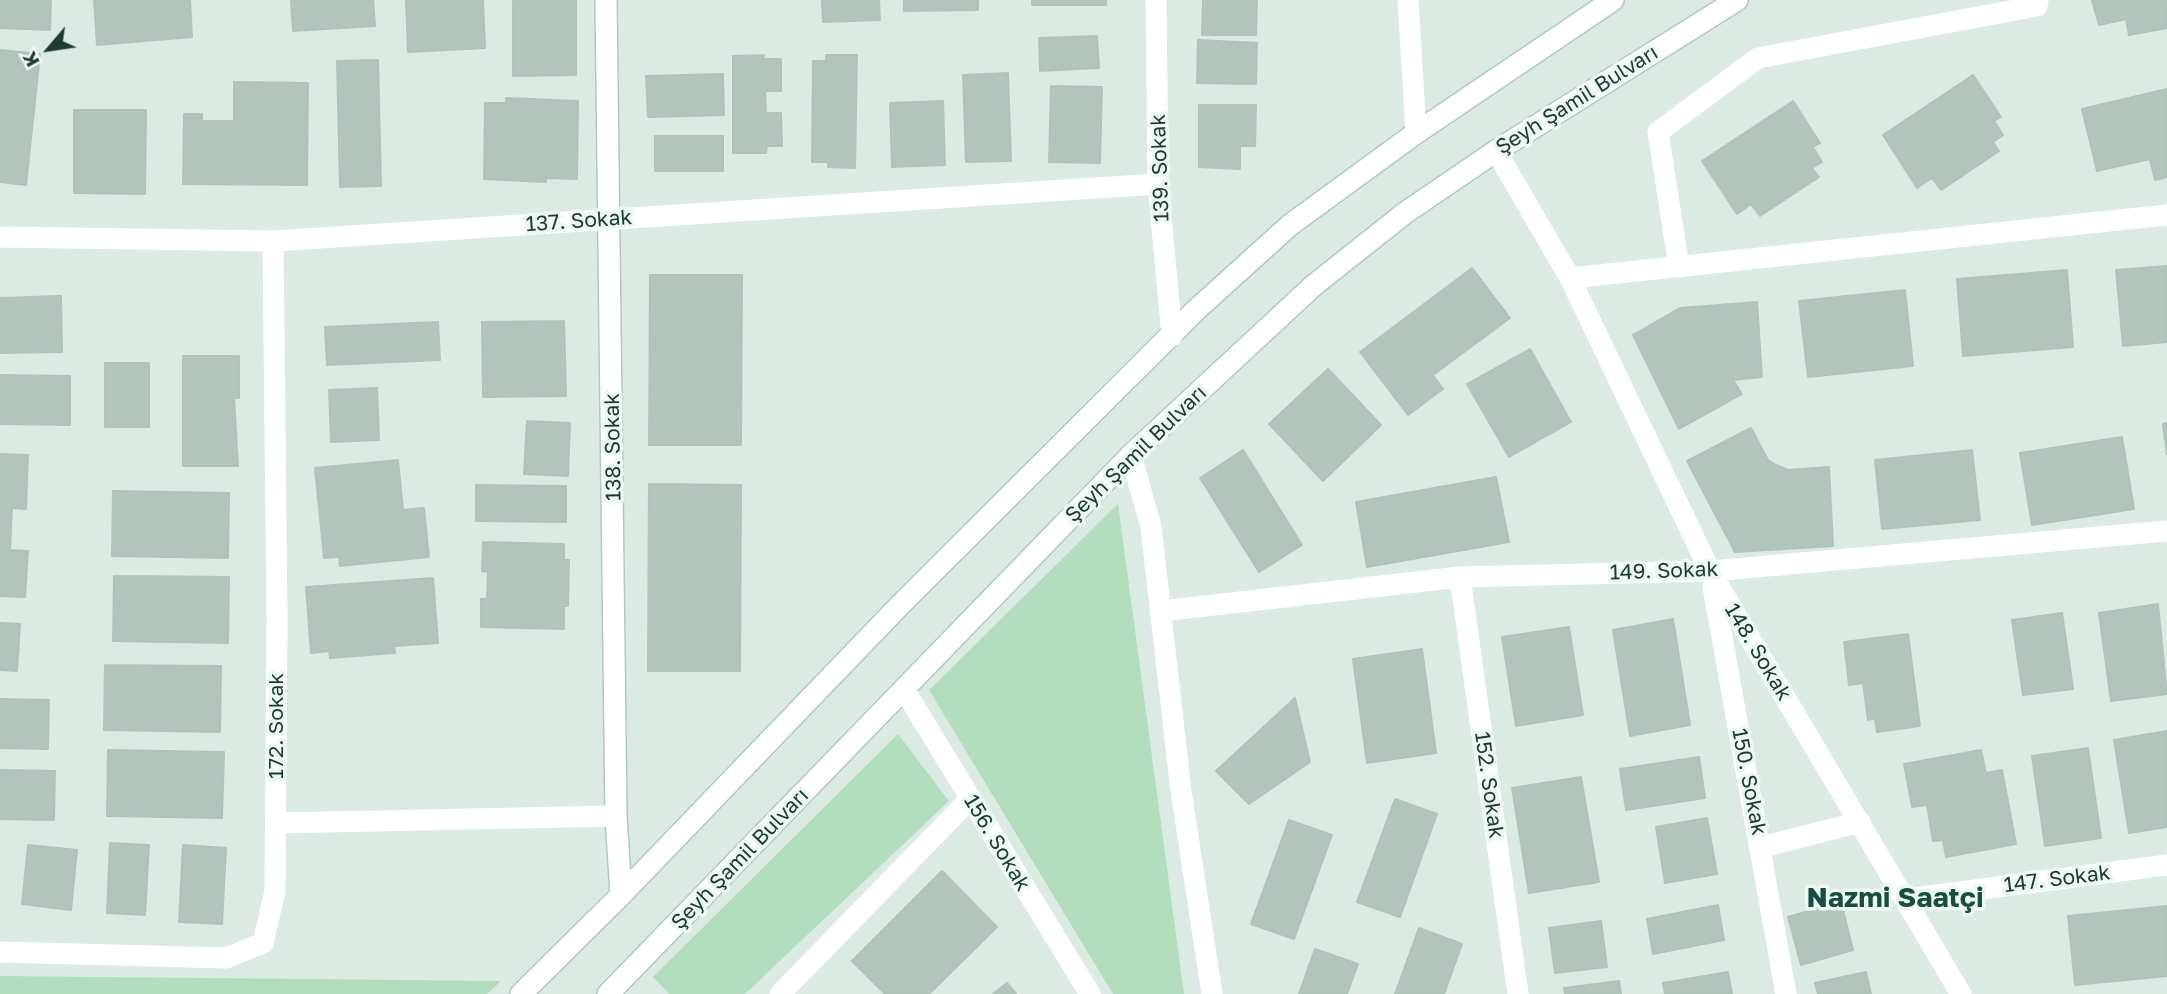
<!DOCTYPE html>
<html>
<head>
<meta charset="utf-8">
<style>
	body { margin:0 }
	#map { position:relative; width:2167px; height:994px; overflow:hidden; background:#dceae4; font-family:"Golos Text",sans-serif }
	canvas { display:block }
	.north { position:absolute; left:14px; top:14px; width:70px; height:70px; -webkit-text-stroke:5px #edf7f2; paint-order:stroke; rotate:241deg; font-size:19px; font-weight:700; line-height:28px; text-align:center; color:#1d3b33 }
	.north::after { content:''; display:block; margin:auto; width:24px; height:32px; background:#1d3b33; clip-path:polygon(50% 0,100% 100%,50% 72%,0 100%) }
</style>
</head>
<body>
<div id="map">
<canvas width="2167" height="994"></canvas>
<div class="north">K</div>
</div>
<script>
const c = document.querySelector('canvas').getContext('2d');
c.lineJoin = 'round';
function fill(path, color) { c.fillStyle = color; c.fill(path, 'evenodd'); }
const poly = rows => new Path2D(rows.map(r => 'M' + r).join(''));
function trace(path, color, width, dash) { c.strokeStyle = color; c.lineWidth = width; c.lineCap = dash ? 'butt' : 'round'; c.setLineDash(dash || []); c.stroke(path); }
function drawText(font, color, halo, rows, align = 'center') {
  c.font = font + ' "Golos Text",sans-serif'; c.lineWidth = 7; c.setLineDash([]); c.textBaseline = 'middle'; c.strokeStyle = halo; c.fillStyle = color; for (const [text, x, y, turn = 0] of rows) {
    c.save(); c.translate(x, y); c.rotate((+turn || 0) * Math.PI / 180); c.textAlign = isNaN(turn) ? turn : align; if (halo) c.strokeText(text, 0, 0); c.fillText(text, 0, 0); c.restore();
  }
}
fill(poly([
	[1118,504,1184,994,1113,994,929,690],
	[898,734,949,801,745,994,669,994,653,977],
	[0,976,501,981,487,994,0,994]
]), '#b2debe');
const building = poly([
	[0,0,51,0,50,30,0,28,0,0],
	[94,0,190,0,192,37,97,45,94,0],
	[291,0,373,0,375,26,293,31,291,0],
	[406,0,483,0,485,48,408,52,406,0],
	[513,0,576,0,576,75,513,76,513,0],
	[822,0,879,0,880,20,823,22,822,0],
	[904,0,978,0,978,10,904,11,904,0],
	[1032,0,1106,0,1106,5,1032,5,1032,0],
	[1203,0,1257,0,1256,35,1202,35,1203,0],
	[2092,0,2167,0,2167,28,2129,35,2126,19,2099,25,2092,0],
	[1097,36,1099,68,1040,71,1039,38,1097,36],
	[1198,40,1257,43,1256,84,1197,83,1198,40],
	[0,50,40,54,26,185,0,182,0,50],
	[764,55,763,59,781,59,781,91,765,91,766,113,781,113,782,146,767,146,766,153,733,153,733,56,764,55],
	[826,55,857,55,855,168,828,167,828,162,812,162,813,61,826,61,826,55],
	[378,60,381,186,340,187,337,61,378,60],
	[1008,73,1011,161,966,162,963,75,1008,73],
	[723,74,724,115,648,117,646,76,723,74],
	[1973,75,2001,117,1994,121,2003,135,1993,142,1999,151,1941,190,1932,178,1917,188,1883,135,1973,75],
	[234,82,308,83,307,185,183,184,184,114,202,114,202,121,234,121,234,82],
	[1051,86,1102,87,1100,163,1049,162,1051,86],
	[2167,89,2167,177,2155,180,2150,159,2097,171,2082,109,2167,89],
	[506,98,578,101,577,179,546,178,546,182,484,179,485,103,506,103,506,98],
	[943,101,945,165,892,167,890,103,943,101],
	[1793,101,1820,143,1813,147,1822,162,1812,168,1819,177,1760,216,1751,204,1737,214,1702,161,1793,101],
	[1199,105,1256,105,1255,146,1240,146,1240,169,1199,167,1199,105],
	[74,110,146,110,145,194,74,193,74,110],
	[655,136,723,136,723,171,655,171,655,136],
	[2167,266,2167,342,2123,346,2116,270,2167,266],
	[1472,268,1510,318,1433,375,1443,389,1408,415,1360,352,1472,268],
	[2067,270,2073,347,1963,356,1957,279,2067,270],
	[650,275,742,275,741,445,649,445,650,275],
	[1905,290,1913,366,1808,377,1799,301,1905,290],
	[61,296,62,352,0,353,0,298,61,296],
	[1757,302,1762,377,1733,380,1742,394,1679,429,1633,335,1680,308,1757,302],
	[564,321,566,396,483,397,482,322,564,321],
	[438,322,440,360,327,365,325,327,438,322],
	[1530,349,1571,422,1509,457,1467,384,1530,349],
	[183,356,239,356,239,398,234,398,238,466,183,466,183,356],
	[105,363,149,363,149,427,105,427,105,363],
	[1328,369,1381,425,1323,481,1269,424,1328,369],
	[0,375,70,376,70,425,0,424,0,375],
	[377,388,379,440,331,442,329,390,377,388],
	[527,421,570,423,568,476,524,474,527,421],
	[2167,423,2167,454,2163,424,2167,423],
	[1751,428,1768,460,1776,465,1788,470,1829,467,1833,546,1735,552,1687,461,1751,428],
	[2122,437,2134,509,2032,525,2020,453,2122,437],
	[1243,450,1302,545,1259,572,1200,478,1243,450],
	[1972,450,1980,520,1882,529,1875,460,1972,450],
	[0,454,28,455,26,509,12,508,10,550,28,551,25,597,0,596,0,454],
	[398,460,403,510,424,508,429,557,340,566,339,557,324,558,315,468,398,460],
	[1496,477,1509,542,1367,567,1356,502,1496,477],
	[649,484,741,485,740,671,648,671,649,484],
	[476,485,566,486,566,522,476,521,476,485],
	[113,491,229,493,228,558,112,556,113,491],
	[483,542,564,544,564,560,569,560,568,606,564,606,564,629,481,627,481,599,487,599,488,572,482,571,483,542],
	[114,576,229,577,228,643,113,641,114,576],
	[433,578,438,643,394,646,395,653,330,658,329,651,311,653,306,587,433,578],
	[2158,604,2167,694,2111,701,2099,613,2158,604],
	[2062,613,2073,689,2023,695,2012,620,2062,613],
	[1673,619,1690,725,1630,736,1613,630,1673,619],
	[0,623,20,624,17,671,0,670,0,623],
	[1569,627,1583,715,1516,726,1502,637,1569,627],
	[1908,634,1920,726,1877,732,1875,718,1868,720,1863,683,1849,685,1844,642,1908,634],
	[1422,649,1436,753,1367,763,1353,659,1422,649],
	[105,665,221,666,220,732,104,730,105,665],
	[1295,698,1310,762,1249,804,1216,771,1295,698],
	[0,699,49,700,48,749,0,748,0,699],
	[2167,731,2167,827,2129,833,2114,740,2167,731],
	[2088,748,2101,838,2045,846,2032,756,2088,748],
	[108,750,224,752,222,818,107,816,108,750],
	[1981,750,1986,773,2002,770,2016,844,1946,857,1943,840,1933,841,1927,805,1912,807,1904,764,1981,750],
	[1699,757,1705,798,1626,810,1620,769,1699,757],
	[0,770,55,771,54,820,0,819,0,770],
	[1581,777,1599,882,1529,893,1512,788,1581,777],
	[1395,799,1437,814,1400,917,1357,902,1395,799],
	[1707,818,1717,874,1665,883,1656,827,1707,818],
	[1289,820,1332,835,1294,939,1251,924,1289,820],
	[110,843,149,845,145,915,107,913,110,843],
	[28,845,77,850,71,910,22,904,28,845],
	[183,845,226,848,222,924,179,922,183,845],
	[942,871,997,927,929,994,885,994,852,961,942,871],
	[1841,902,1853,950,1801,965,1788,917,1841,902],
	[1718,905,1724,940,1653,954,1647,919,1718,905],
	[2167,906,2167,976,2075,985,2068,916,2167,906],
	[1601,921,1607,967,1555,973,1549,928,1601,921],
	[1419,928,1462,944,1444,994,1395,994,1419,928],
	[1315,949,1358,964,1347,994,1299,994,1315,949],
	[1728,972,1732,994,1665,994,1663,983,1728,972],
	[1866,972,1871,994,1818,994,1815,983,1866,972],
	[1619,981,1621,994,1565,994,1564,988,1619,981],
	[1007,983,1016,994,993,994,1007,983]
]);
fill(building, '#b1c5bd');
trace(building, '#aec4bb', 2);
const secondary = poly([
	[606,0,616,816,621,895],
	[521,994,621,895,902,603,1196,310,1290,225,1416,133,1613,0],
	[608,994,1131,455,1313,286,1405,213,1496,151,1737,0]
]);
trace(secondary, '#aecbc1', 24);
trace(poly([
	[1156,0,1158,184,1172,336],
	[1408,0,1416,133],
	[1496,151,1570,278,1710,571,1961,994],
	[0,237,273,241,1158,184],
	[1679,267,1658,132,1758,58,2037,6,2038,0],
	[1570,278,2167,215],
	[1131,455,1151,527,1181,791,1212,994],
	[1460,577,1518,994],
	[1713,587,1786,994],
	[1161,611,1460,577,1710,571,2167,531],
	[905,691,1090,994],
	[276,823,616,816],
	[1762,847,1860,822],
	[1906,899,2167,865],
	[0,952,226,958,263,943,275,891,277,619,273,241],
	[780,994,970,799]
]), '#fff', 21);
trace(secondary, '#fff', 21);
drawText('21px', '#1d3b33', '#edf7f2', [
	["Şeyh Şamil Bulvarı",1577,100,-32],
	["139. Sokak",1160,168,-92],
	["137. Sokak",579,221,-4],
	["138. Sokak",613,447,-91],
	["Şeyh Şamil Bulvarı",1136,454,-44],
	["149. Sokak",1664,571,-2],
	["148. Sokak",1758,652,59],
	["172. Sokak",276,726,-90],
	["150. Sokak",1749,782,79],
	["152. Sokak",1489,785,82],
	["156. Sokak",997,843,59],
	["Şeyh Şamil Bulvarı",740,859,-46],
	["147. Sokak",2057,879,-7]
]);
drawText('bold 28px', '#174e41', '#edf7f2', [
	["Nazmi Saatçi",1895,898]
]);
</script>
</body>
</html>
